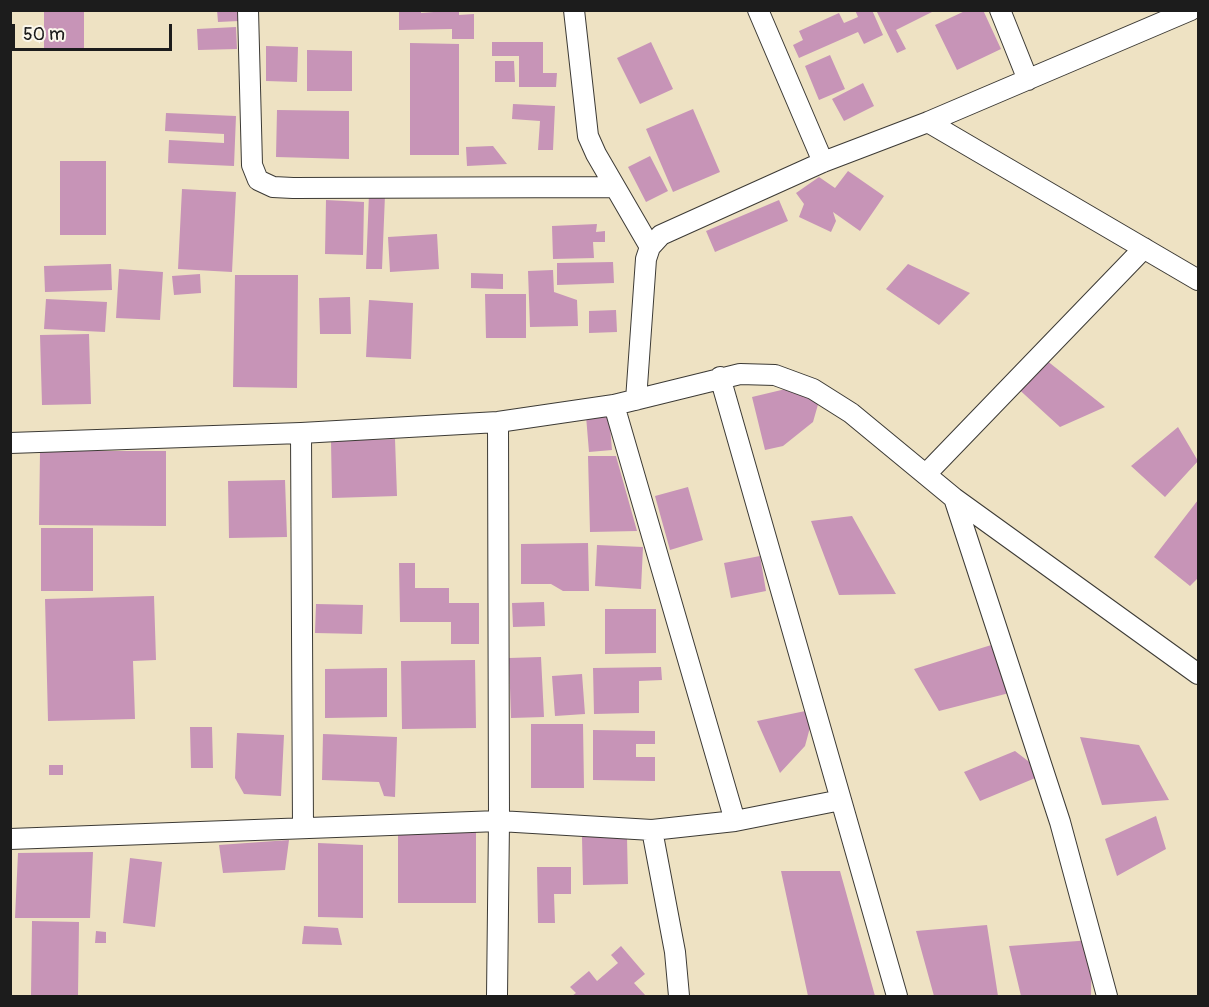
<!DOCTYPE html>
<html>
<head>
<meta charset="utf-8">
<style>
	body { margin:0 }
	#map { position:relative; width:1209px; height:1007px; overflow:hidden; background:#eee2c3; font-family:Pangolin,sans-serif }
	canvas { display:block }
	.frame { position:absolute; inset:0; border:12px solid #1c1c1c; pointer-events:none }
	.scale { position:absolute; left:12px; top:24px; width:160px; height:27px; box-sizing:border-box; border:3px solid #1c1c1c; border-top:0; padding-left:8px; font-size:18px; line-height:21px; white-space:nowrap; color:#1c1c1c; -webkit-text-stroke:4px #fbf7ec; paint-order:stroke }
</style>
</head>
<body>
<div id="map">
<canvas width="1209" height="1007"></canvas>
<div class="frame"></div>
<div class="scale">50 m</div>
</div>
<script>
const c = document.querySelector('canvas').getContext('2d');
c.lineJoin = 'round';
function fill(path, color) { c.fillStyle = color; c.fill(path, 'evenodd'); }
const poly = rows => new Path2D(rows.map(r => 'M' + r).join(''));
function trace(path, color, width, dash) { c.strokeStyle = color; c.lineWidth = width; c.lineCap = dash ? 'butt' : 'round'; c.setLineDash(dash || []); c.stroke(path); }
fill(poly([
	[44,10,84,10,84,51,44,51],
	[217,10,238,10,239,21,218,22],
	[399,10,421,10,421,13,459,10,459,15,474,14,474,39,452,39,452,29,399,30],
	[855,10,872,10,883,35,864,44,858,32,799,58,793,45,803,40,799,31,839,13,844,23,858,17],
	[876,10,936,10,896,30,906,49,897,53],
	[967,10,983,10,1001,49,957,70,935,25],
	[236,27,237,49,198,50,197,29],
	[492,42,543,42,543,73,557,73,556,87,519,87,519,56,492,56],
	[651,42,673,89,640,104,617,58],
	[410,43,459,44,459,155,410,155],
	[266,46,298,47,297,82,266,81],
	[307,50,352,51,352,91,307,91],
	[830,55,845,89,819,100,805,66],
	[495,61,514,61,515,82,495,82],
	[863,83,874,106,844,121,832,99],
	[513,104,555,106,553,150,538,150,540,121,512,119],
	[693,109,720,172,673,192,646,129],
	[277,110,349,111,349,159,276,157],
	[166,113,236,116,234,166,168,163,169,140,224,143,224,134,165,131],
	[493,146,507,164,467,166,466,147],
	[650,156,668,191,646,202,628,167],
	[60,161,106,161,106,235,60,235],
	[848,171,884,196,860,231,833,212,836,221,831,232,799,217,804,204,796,193,819,177,835,188],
	[182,189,236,192,232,272,178,269],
	[369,194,385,195,382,269,366,269],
	[326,200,364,202,363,255,325,254],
	[779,200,788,221,715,252,706,231],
	[597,224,596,232,605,231,605,242,593,242,594,258,553,259,552,226],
	[437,234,439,269,390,272,388,237],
	[613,262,614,283,557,285,557,263],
	[111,264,112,290,45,292,44,266],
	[908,264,970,293,939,325,886,289],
	[119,269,163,272,160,320,116,318],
	[553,270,554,292,577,300,578,326,530,327,528,271],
	[471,273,503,274,503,289,471,288],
	[200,274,201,293,174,295,172,276],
	[235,275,298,275,297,388,233,387],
	[485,294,526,294,526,338,486,338],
	[350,297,351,334,320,334,319,298],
	[46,299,107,302,105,332,44,329],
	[369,300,413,303,411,359,366,357],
	[616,310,617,332,589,333,589,311],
	[89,334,91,404,42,405,40,335],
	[1041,356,1105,407,1060,427,1013,384],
	[794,387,819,401,813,422,783,446,765,450,752,397],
	[609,414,612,450,589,452,586,416],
	[1178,427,1198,461,1165,497,1131,466],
	[395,439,397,496,332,498,331,441],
	[40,451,166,451,166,526,39,525],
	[588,456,616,456,637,531,590,532],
	[285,480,287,537,229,538,228,481],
	[688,487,703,540,670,550,655,496],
	[1198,500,1198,578,1190,586,1154,557],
	[852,516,896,594,839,595,811,521],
	[41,528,93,528,93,591,41,591],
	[588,543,589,591,563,591,551,584,521,584,521,544],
	[597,545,643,547,641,589,595,586],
	[760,556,766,591,731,598,724,563],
	[399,563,415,563,415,588,449,588,449,603,479,603,479,644,451,644,451,622,400,622],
	[154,596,156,660,133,661,135,719,48,721,45,599],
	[544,602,545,626,513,627,512,603],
	[316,604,363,605,362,634,315,633],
	[605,609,656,609,656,653,605,654],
	[1001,642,1017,691,939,711,914,669],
	[541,657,544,717,511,718,509,658],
	[475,660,476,728,402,729,401,661],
	[661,667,662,680,639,681,639,713,594,714,593,668],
	[387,668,387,717,325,718,325,669],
	[582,674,585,714,555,716,552,676],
	[815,709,805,746,780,773,757,721],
	[531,724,583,724,584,788,531,788],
	[190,727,212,727,213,768,191,768],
	[593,730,655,731,655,744,636,744,636,757,655,757,655,781,593,780],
	[237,733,284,735,281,796,244,794,235,778],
	[323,734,397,737,395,797,384,796,379,782,322,780],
	[1080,737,1139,745,1169,800,1102,805],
	[1015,751,1045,774,980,801,964,772],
	[49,765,63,765,63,775,49,775],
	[1156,816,1166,849,1117,876,1105,839],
	[398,831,476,831,476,903,398,903],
	[582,837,627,837,628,884,583,885],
	[289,840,285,870,223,873,219,845],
	[318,843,363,845,363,918,318,917],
	[93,852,90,918,15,918,18,853],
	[130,858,162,862,155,927,123,923],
	[537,867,571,867,571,894,554,894,555,923,538,923],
	[781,871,840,871,875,996,808,996],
	[32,921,79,922,78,996,31,996],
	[987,925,998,996,934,996,916,931],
	[304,926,338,928,342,945,302,944],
	[96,931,106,932,106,943,95,943],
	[1092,940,1091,996,1021,996,1009,946],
	[621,946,645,974,634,983,646,996,572,996,576,993,570,987,589,971,597,981,618,963,611,955]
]), '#c794b7');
const street = poly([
	[248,10,252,165,258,180,273,187,293,188,615,187],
	[574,10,588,136,596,154,650,247],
	[758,10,823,162],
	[1000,10,1028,80],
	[928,122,1198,280],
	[720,377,841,800,735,821],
	[636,400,646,259,650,247,661,235,823,162,928,122,1191,10],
	[301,433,303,828],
	[10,443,301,433,498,422,614,405,740,374,775,375,813,389,851,413,954,498,1198,674],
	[926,474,1144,248],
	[954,498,1060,822,1107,996],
	[841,800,897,996],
	[652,830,675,952,679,996],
	[10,839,499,821,652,830,735,821,614,405],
	[497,996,499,821,498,422]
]);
trace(street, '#3c3a35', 22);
trace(street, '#fff', 20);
</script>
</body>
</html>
